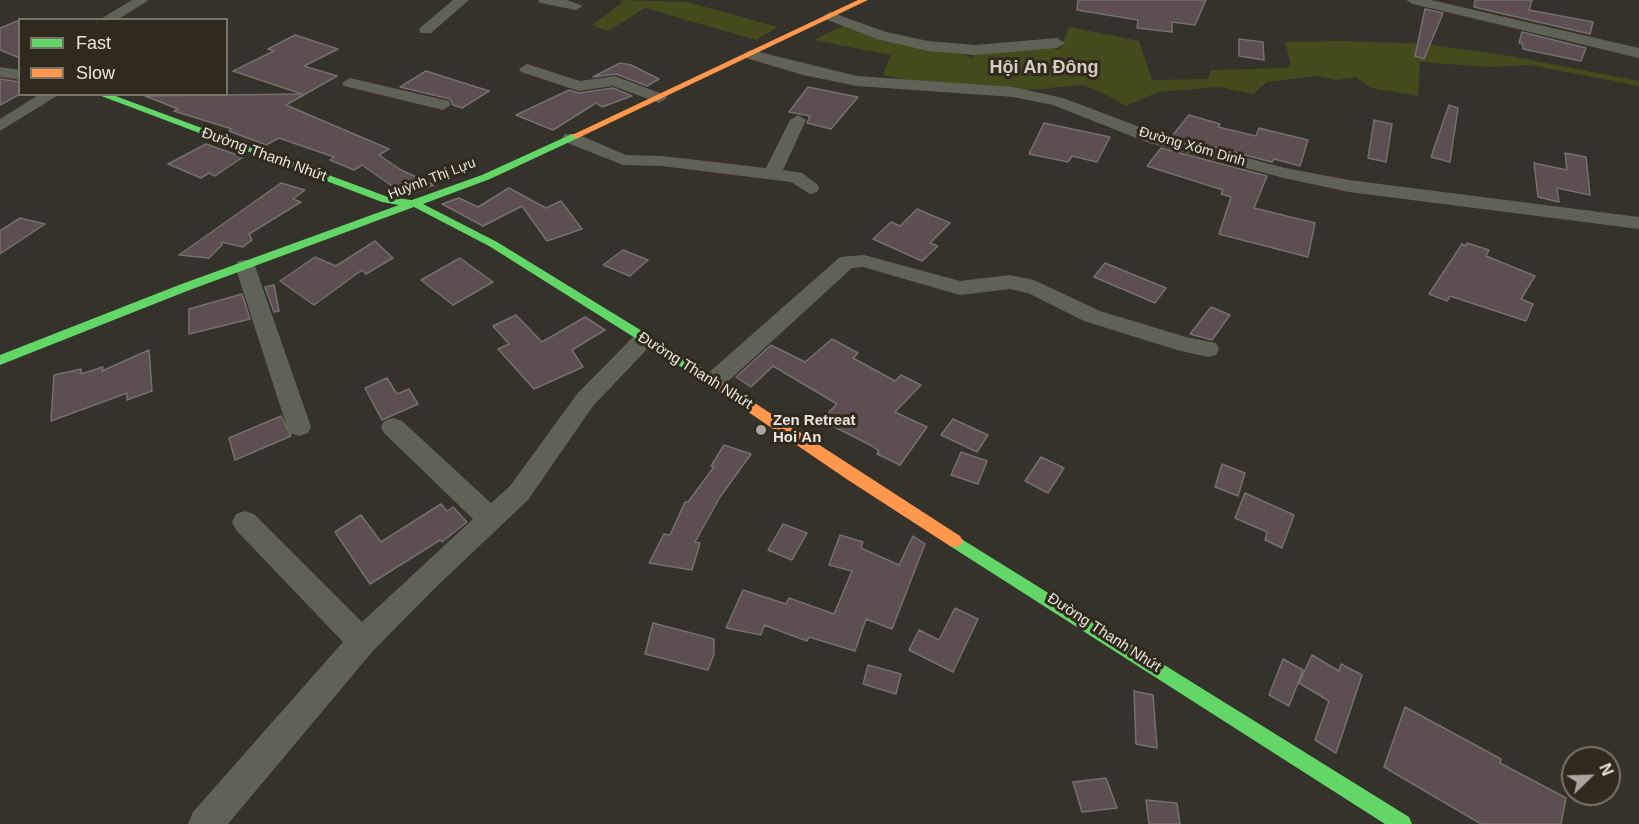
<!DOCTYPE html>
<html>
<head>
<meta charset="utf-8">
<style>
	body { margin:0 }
	#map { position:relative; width:1639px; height:824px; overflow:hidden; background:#35322b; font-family:Arial,sans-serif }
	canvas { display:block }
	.legend { position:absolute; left:18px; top:18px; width:210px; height:78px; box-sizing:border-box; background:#2f291e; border:2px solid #79746a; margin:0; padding:8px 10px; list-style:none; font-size:18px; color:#e9e5dd }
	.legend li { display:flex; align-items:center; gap:12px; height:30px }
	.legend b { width:30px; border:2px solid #79746a }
	.north { position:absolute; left:1561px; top:746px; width:60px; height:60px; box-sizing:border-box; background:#2f291e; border:2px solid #79746a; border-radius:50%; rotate:67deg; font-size:16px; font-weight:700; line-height:24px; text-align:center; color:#e9e5dd }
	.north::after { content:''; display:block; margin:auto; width:21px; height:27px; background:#aaa69f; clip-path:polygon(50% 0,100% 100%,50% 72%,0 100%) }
</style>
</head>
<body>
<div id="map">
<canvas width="1639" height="824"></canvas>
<ul class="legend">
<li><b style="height:8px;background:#63d668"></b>Fast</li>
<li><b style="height:8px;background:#ff974d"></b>Slow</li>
</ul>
<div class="north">N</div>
</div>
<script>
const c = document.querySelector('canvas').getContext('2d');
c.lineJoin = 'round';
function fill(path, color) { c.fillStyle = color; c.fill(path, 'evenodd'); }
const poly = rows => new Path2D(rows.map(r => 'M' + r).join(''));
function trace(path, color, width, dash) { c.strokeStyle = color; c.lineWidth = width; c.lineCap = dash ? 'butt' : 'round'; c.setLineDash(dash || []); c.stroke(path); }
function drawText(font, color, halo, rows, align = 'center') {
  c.font = font + ' Arial,sans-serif'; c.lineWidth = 6; c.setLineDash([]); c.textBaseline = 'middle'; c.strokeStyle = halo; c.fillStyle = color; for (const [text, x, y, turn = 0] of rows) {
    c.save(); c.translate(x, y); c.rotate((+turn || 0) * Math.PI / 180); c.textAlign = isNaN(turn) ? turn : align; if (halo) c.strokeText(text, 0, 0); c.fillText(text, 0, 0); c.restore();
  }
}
fill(poly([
	[621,0,687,2,778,27,756,40,645,8,608,31,592,25,623,2],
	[850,23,958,51,973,59,975,51,1008,45,1060,49,1069,27,1139,41,1152,80,1208,79,1211,70,1287,68,1291,64,1285,42,1344,41,1425,44,1510,56,1639,81,1639,86,1530,65,1489,67,1420,62,1418,96,1371,88,1356,77,1336,80,1315,76,1267,82,1253,94,1219,87,1158,92,1126,106,1103,93,1083,85,1026,90,905,83,899,78,883,75,891,55,813,40]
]), '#454a1c');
const building = poly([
	[1078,0,1206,0,1195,25,1172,22,1172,32,1137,28,1138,20,1077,10,1078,0],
	[1475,0,1532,0,1529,10,1593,22,1590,34,1474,7,1475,0],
	[1425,9,1443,13,1424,59,1415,56,1425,9],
	[20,20,20,58,0,50,0,28,20,20],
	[1522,32,1586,48,1581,61,1523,49,1522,43,1519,43,1522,32],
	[295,35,338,49,304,66,337,76,286,105,389,149,379,155,401,170,434,185,410,194,392,186,362,165,354,170,330,160,334,157,279,138,266,145,229,131,232,129,174,111,178,109,145,96,302,94,233,71,274,51,268,49,295,35],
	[1239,39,1263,42,1264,60,1239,56,1239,39],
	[620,63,631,65,659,79,647,86,616,74,593,77,620,63],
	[426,71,470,85,489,91,462,108,453,105,450,99,400,87,426,71],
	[0,79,20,82,20,94,0,105,0,79],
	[808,87,858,97,831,129,807,123,810,116,789,112,808,87],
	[613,88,632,96,602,107,596,103,553,130,516,115,569,90,579,93,613,88],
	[1449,105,1458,108,1450,162,1431,157,1449,105],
	[1189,115,1220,124,1218,127,1256,136,1259,128,1308,140,1300,166,1274,159,1272,162,1172,136,1189,115],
	[1374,120,1392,124,1386,162,1368,158,1374,120],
	[1044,123,1110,137,1097,162,1072,156,1068,162,1029,154,1044,123],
	[206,144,243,157,215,176,209,173,201,178,168,164,206,144],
	[1161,148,1267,176,1254,208,1315,223,1308,257,1219,234,1231,197,1221,194,1223,190,1147,166,1161,148],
	[1565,153,1586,157,1590,195,1557,188,1559,202,1538,197,1534,163,1567,170,1565,153],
	[281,183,305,190,293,199,301,202,249,234,252,240,243,247,221,242,222,245,209,258,179,255,281,183],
	[509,188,546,208,561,201,582,229,547,241,522,206,483,226,442,204,459,198,478,207,509,188],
	[917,209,950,223,930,243,938,246,922,261,873,239,891,222,900,226,917,209],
	[20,218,45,224,0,254,0,231,20,218],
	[375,241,393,258,366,274,362,270,314,305,280,281,315,257,336,266,375,241],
	[1467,243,1489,250,1486,256,1535,276,1521,299,1533,304,1526,321,1450,296,1447,301,1429,294,1462,244,1466,246,1467,243],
	[623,250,648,260,630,276,603,265,623,250],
	[460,258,493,282,453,305,421,280,460,258],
	[1105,263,1166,288,1155,303,1094,277,1105,263],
	[274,285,279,311,274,312,265,287,274,285],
	[242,294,250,319,189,334,189,309,242,294],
	[1211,307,1230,315,1212,340,1190,334,1211,307],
	[516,315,542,342,585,317,605,330,572,350,583,367,534,389,498,349,509,344,493,326,516,315],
	[832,339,858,353,853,358,895,381,901,375,921,385,895,412,927,427,900,465,877,454,879,451,872,446,821,420,837,404,773,366,751,387,736,377,771,345,805,362,832,339],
	[149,350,152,391,127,400,127,393,51,421,54,375,81,369,81,374,103,367,102,371,149,350],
	[387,378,397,394,409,389,418,404,382,420,365,388,387,378],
	[281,416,291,436,235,460,229,438,281,416],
	[953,419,988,435,977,452,941,435,953,419],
	[724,445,751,454,720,497,695,542,700,543,692,570,649,563,664,534,670,535,685,502,688,502,714,467,711,466,724,445],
	[961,452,987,461,978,484,951,475,961,452],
	[1041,457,1064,468,1048,493,1025,481,1041,457],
	[1222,464,1245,473,1238,496,1215,487,1222,464],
	[1245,493,1294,515,1282,548,1265,540,1267,532,1235,518,1245,493],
	[441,504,447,511,453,507,467,522,442,542,440,540,370,584,335,532,361,515,381,542,441,504],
	[783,524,807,533,792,560,768,550,783,524],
	[840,535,863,542,861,548,899,565,913,536,925,544,892,629,866,619,855,651,809,637,807,641,764,625,761,635,726,628,743,590,786,604,789,598,834,614,852,571,829,565,840,535],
	[955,608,978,619,953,672,909,650,919,630,939,640,955,608],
	[653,623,714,639,714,654,708,670,645,654,653,623],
	[1312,655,1339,671,1341,664,1362,675,1336,753,1315,740,1329,701,1299,683,1312,655],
	[1283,659,1303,670,1289,706,1269,695,1283,659],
	[868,665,901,674,896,694,863,684,868,665],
	[1134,691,1153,695,1157,748,1136,744,1134,691],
	[1405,707,1501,759,1500,763,1566,798,1561,824,1481,824,1384,767,1405,707],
	[1106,778,1117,808,1082,812,1073,782,1106,778],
	[1146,800,1177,803,1180,824,1149,824,1146,800]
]);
fill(building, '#5c4e51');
trace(building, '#74706e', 1.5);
fill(poly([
	[132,0,149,0,117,20,99,20,132,0],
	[453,0,469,0,431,33,421,33,419,30,421,27,453,0],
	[538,0,567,0,583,6,576,10,540,3,538,0],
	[1406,0,1431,0,1639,48,1639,58,1413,4,1406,0],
	[830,12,886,32,928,41,975,45,1057,38,1065,43,1057,48,975,55,928,51,877,39,825,19,823,16,830,12],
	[751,50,857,76,1013,87,1063,98,1161,135,1285,168,1349,180,1639,217,1639,229,1349,192,1284,178,1149,143,1053,105,1013,97,857,86,803,75,746,58,743,55,746,52,751,50],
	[527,64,580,81,615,76,665,95,667,98,659,103,613,86,579,91,521,72,519,69,527,64],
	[0,67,20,70,20,80,0,77,0,67],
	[350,78,449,101,451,105,443,110,344,86,342,83,350,78],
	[40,94,60,94,0,131,0,119,40,94],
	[798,115,806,120,783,170,802,173,817,184,819,188,817,192,810,194,791,182,662,166,623,165,565,142,562,138,565,134,577,134,626,155,662,156,766,168,790,120,798,115],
	[864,255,960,281,1010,275,1034,280,1100,311,1186,337,1216,343,1219,349,1216,355,1208,357,1177,350,1084,321,1028,293,1010,289,960,295,863,267,852,268,722,387,714,389,706,387,702,381,706,375,840,257,864,255],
	[245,260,252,261,255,266,311,427,308,433,299,436,290,433,287,427,235,266,238,261,245,260],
	[643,332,651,335,654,340,651,345,593,406,528,500,435,588,372,652,228,824,188,824,193,812,343,642,236,530,232,522,236,514,245,511,254,514,362,622,473,519,384,433,381,427,384,421,393,418,402,421,491,503,510,486,577,394,635,335,643,332]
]), '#606258');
fill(poly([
	[96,94,110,94,388,197,412,200,482,175,572,134,578,134,578,138,490,179,423,204,497,242,704,369,705,372,699,377,694,375,489,246,414,207,187,291,0,365,0,355,179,285,399,205,382,202,96,94],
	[955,535,1409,817,1412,824,1385,824,950,546,947,541,950,536,955,535]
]), '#63d668');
fill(poly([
	[858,0,868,0,578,138,570,136,858,0],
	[699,367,960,536,963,541,960,546,955,547,950,546,848,480,694,375,693,372,699,367]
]), '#ff974d');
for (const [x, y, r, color] of [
	[761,430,6,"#aaa69f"]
]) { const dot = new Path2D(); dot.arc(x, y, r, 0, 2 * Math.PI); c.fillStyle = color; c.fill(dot); trace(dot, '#2f291e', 2); }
drawText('14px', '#e9e5dd', '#2f291e', [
	["Đường Xóm Dinh",1192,147,16],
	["Huỳnh Thị Lựu",432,179,-21]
]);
drawText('15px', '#e9e5dd', '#2f291e', [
	["Đường Thanh Nhứt",264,155,20],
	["Đường Thanh Nhứt",695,371,32],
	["Đường Thanh Nhứt",1104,633,33]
]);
drawText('bold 15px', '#e9e5dd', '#2f291e', [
	["Zen Retreat",773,421],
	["Hoi An",773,438]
], 'left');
drawText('bold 18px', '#d4ccbe', '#2f291e', [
	["Hội An Đông",1044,68]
]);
</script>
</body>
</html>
